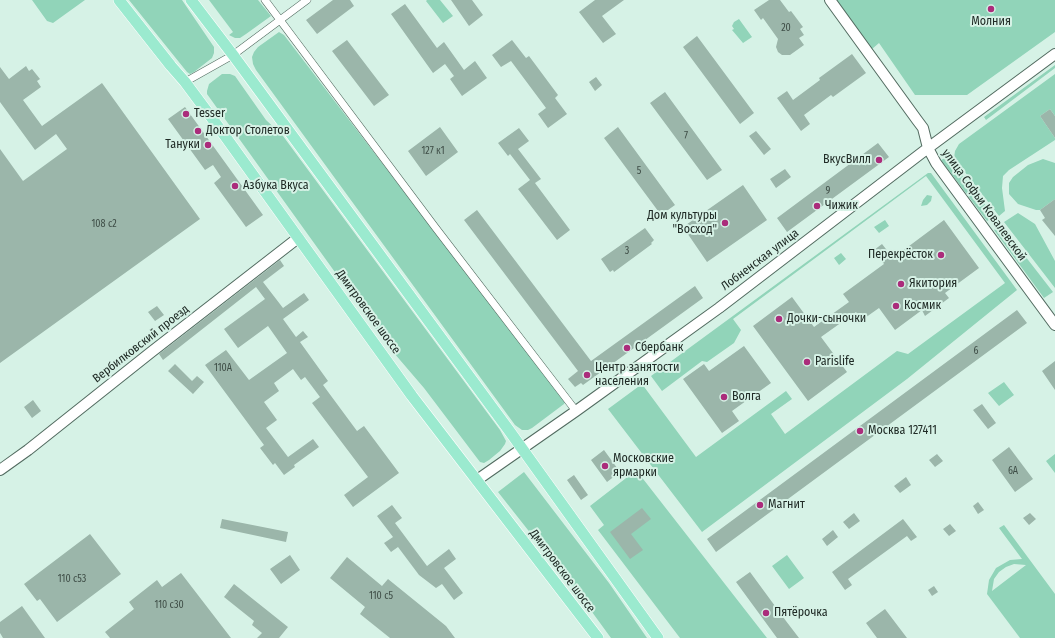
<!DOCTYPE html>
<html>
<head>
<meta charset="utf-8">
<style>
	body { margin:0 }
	canvas { display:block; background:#d6f2e6 }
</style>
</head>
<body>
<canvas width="1055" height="638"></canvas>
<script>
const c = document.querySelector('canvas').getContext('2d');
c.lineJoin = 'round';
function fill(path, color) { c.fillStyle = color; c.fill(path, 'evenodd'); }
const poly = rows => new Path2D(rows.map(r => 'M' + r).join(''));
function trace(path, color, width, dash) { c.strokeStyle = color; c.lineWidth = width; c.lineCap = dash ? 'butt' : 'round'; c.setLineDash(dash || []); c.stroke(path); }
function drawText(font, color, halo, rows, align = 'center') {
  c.font = font + ' "Fira Sans Condensed",sans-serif'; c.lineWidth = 4; c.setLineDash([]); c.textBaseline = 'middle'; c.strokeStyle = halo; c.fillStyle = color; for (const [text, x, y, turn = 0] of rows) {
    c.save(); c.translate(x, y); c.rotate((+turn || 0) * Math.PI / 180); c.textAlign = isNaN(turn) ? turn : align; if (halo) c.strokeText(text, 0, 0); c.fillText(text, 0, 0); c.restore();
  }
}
fill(poly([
	[32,0,85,0,53,23,47,21],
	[129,0,182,0,214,47,214,53,212,58,194,72,190,74,187,72],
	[209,0,258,0,271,16,246,34,240,38,235,38,229,35,233,32],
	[427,0,440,0,453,16,443,23,426,1],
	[833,0,1055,0,1055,32,967,95,915,95,879,43,872,49],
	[739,19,752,37,743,43,732,30,734,29,732,26,734,22],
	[279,32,284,35,565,402,564,404,532,428,528,430,522,430,515,425,256,70,253,64,252,57,254,52,258,47],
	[1055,65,1055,68,1043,77,986,120,984,117],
	[222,74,230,74,235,76,266,120,283,136,500,430,506,441,505,444,500,451,489,460,484,463,480,462,424,388,388,346,207,94,207,91,209,84],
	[1055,74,1055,116,1050,109,1040,116,1055,138,1055,140,1009,170,1003,176,1002,188,1005,211,999,216,954,158,955,151,959,144],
	[947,157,956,167,995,217,987,221,941,160],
	[1043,159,1055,163,1055,199,1040,210,1036,210,1018,204,1009,194,1009,183,1013,177,1028,165],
	[928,173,931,173,1017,290,907,379,702,532,608,409,642,384,696,457,786,391,792,399,771,414,785,434,897,351,908,354,1005,283,926,176,733,319,741,330,734,343,707,362,702,361,662,391,651,376],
	[927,195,932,196,931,201,927,205,921,206,923,200],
	[1018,213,1035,224,1055,261,1055,288,1004,222],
	[885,220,889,226,879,233,874,227],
	[1001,225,1053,292,1044,298,994,230],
	[841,253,846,259,839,265,834,258],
	[1004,382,1014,395,999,406,988,393],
	[1055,454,1055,473,1046,461],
	[524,472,609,583,647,638,611,638,584,601,498,492],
	[630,475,640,475,767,638,680,638,598,530,604,525,590,506],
	[1004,525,1055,594,1055,638,1020,638,987,594,989,580,996,568,1010,560,1022,559,999,528],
	[1014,564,1026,565,992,591,994,579,999,572,1006,567],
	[787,555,804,578,789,589,772,566]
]), '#91d4b9');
fill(poly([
	[333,0,350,0,354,6,317,34,306,20],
	[451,0,472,0,483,15,469,26],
	[595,0,624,0,602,16,616,34,603,43,579,12],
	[769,0,780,0,789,12,791,11,803,27,800,29,804,35,799,38,804,45,790,55,782,55,778,52,776,47,778,39,763,18,761,20,754,10],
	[405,4,437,48,444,42,464,70,475,61,487,78,462,96,450,79,454,76,445,64,433,73,391,14],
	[697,36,754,113,740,124,683,47],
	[347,40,389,95,374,106,332,51],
	[512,40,526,58,529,56,558,95,555,98,567,114,548,128,538,114,546,108,511,61,501,67,492,55],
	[852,54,866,73,833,97,831,95,804,115,810,124,801,131,777,98,787,91,793,100,820,80,819,78],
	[26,66,29,71,32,69,40,79,37,81,41,87,23,100,42,126,102,83,200,219,0,363,0,149,23,181,67,149,56,134,35,150,0,102,0,67,9,79],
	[596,77,602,85,595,91,589,82],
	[665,92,722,170,707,180,650,103],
	[185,107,263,215,246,227,214,183,221,177,213,165,205,170,168,119],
	[1050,109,1055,116,1055,138,1040,116],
	[440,127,458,152,426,176,408,151],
	[618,127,675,205,661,215,604,138],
	[519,128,529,141,518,149,541,179,535,183,570,230,557,240,518,189,530,180,510,154,508,156,498,143],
	[756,131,771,149,764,155,749,136],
	[878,143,889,157,787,232,777,218],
	[785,169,791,177,776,188,770,179],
	[743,185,767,220,707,262,683,227],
	[1055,199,1055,236,1042,220,1045,218,1040,210],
	[477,210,591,361,695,286,703,298,583,385,581,383,575,387,568,379,578,371,464,220],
	[944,220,979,268,945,293,949,298,925,316,922,310,895,330,879,308,862,320,856,312,821,337,847,372,808,401,753,326,792,297,814,327,849,302,843,294,884,264,874,250,882,244,893,258],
	[645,228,654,240,651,243,652,244,614,272,613,270,610,272,601,259],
	[280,260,284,266,263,282,283,308,304,293,309,300,283,319,296,337,303,331,308,337,300,342,328,381,323,385,357,431,364,426,399,473,353,507,344,495,368,477,312,403,320,397,305,377,301,380,293,369,274,383,279,391,264,402,277,420,266,428,288,457,313,439,319,447,294,465,295,467,284,475,275,463,273,465,260,448,264,445,205,365,226,350,249,380,287,353,268,326,238,348,224,329,265,299,256,287,163,360,159,354],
	[157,306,164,315,155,321,148,312],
	[1017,310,1027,323,716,552,707,539],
	[744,346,771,383,732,411,739,421,722,433,683,379,704,364,709,371],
	[1055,361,1055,390,1042,371],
	[175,364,192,381,197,376,204,382,193,394,168,371],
	[33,400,41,411,32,418,24,407],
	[982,404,996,423,988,429,973,410],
	[1009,447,1033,479,1015,492,992,460],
	[604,450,620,472,607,482,591,460],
	[937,454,943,461,935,467,929,460],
	[574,475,588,495,581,500,567,480],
	[906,477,911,485,900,493,894,486],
	[978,502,984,510,978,514,973,506],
	[392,505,402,518,395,523,427,566,449,549,456,559,444,568,463,593,454,600,442,584,436,588,419,575,398,547,391,552,384,543,393,537,377,516],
	[642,508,651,519,631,534,643,550,630,559,610,532],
	[854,513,860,521,849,529,843,522],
	[1030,513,1036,519,1029,525,1023,518],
	[222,519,288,532,286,542,220,528],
	[903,519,917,537,911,541,907,536,848,579,852,585,845,590,832,572],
	[950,524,956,531,949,536,943,529],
	[833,530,838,537,827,546,822,539],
	[90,534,121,574,57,622,40,599,37,601,24,584],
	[290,555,300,570,281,584,270,569],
	[347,557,382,586,388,579,446,626,455,638,390,638,360,614,365,607,330,578],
	[750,572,786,621,799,638,777,638,736,582],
	[181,573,231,638,110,638,105,632,134,609,129,602,157,580,162,587],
	[234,584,288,627,279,638,257,638,262,633,252,625,254,621,224,597],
	[934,586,938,592,932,596,928,590],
	[22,606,45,638,3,638,0,633,0,622],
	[885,609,907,638,877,638,866,623]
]), '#9bb6aa');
const street = poly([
	[265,0,435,227,576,411],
	[185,82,233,55,307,0]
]);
const secondary = poly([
	[830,0,917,120,923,128,928,148,936,163,1055,325],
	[0,470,28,450,150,353,298,238],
	[477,480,576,411,719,308,928,148,1055,54]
]);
const primary = poly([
	[119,0,171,66,185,82,217,125,412,396,598,638],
	[191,0,233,55,508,429,658,638]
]);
trace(street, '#526b60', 8);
trace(secondary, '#526b60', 12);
trace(primary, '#fff', 12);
trace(street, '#fff', 7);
trace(secondary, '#fff', 10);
trace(primary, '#9beacf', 11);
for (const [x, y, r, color] of [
	[991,9,4,"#ab2c7b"],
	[186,114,4,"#ab2c7b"],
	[198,131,4,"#ab2c7b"],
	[208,145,4,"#ab2c7b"],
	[879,160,4,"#ab2c7b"],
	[235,186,4,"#ab2c7b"],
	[817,206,4,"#ab2c7b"],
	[725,223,4,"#ab2c7b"],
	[941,255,4,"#ab2c7b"],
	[901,284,4,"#ab2c7b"],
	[896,306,4,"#ab2c7b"],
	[779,319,4,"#ab2c7b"],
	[627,348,4,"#ab2c7b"],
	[807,362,4,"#ab2c7b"],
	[587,375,4,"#ab2c7b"],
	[724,397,4,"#ab2c7b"],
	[860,431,4,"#ab2c7b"],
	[605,466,4,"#ab2c7b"],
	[760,505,4,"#ab2c7b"],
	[766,613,4,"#ab2c7b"]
]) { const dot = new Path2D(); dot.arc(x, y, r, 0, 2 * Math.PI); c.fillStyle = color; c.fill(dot); trace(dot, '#d6f2e6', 1.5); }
drawText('10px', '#3f4e47', null, [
	["20",786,28],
	["7",686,136],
	["127 к1",433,151],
	["5",639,171],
	["9",828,191],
	["108 с2",104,224],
	["3",627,251],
	["6",976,351],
	["110А",223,368],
	["6А",1013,471],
	["110 с53",72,579],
	["110 с5",381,596],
	["110 с30",169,605]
]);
drawText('12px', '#202b26', '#d6f2e6', [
	["Молния",991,22,"center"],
	["Tesser",194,114],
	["Доктор Столетов",206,131],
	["Тануки",200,145,"right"],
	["ВкусВилл",871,160,"right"],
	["Азбука Вкуса",243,186],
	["Чижик",825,206],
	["Дом культуры",717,216,"right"],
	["\"Восход\"",717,230,"right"],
	["Перекрёсток",933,255,"right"],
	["Якитория",909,284],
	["Космик",904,306],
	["Дочки-сыночки",787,319],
	["Сбербанк",635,348],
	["Parislife",815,362],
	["Центр занятости",595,368],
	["населения",595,382],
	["Волга",732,397],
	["Москва 127411",868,431],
	["Московские",613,459],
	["ярмарки",613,473],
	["Магнит",768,505],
	["Пятёрочка",774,613]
], 'left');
drawText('12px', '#202b26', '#d6f2e6', [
	["улица Софьи Ковалевской",984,205,54],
	["Лобненская улица",760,260,-37],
	["Дмитровское шоссе",368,312,54],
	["Вербилковский проезд",141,344,-38],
	["Дмитровское шоссе",562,571,53]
]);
</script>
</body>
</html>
